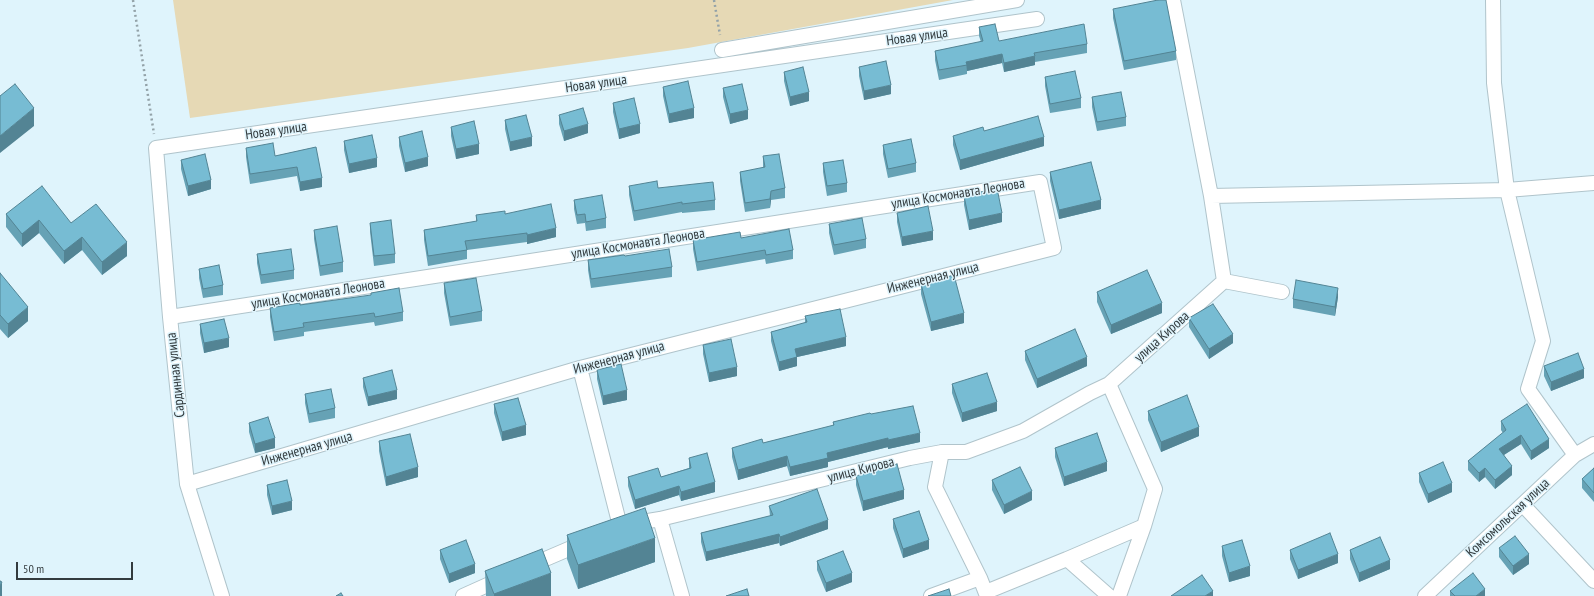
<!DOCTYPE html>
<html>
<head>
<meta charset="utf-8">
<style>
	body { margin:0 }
	#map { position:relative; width:1594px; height:596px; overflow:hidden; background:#dff4fc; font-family:"PT Sans Narrow",sans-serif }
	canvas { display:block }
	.scale { position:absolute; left:16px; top:562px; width:117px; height:18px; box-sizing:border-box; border:2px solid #333b3e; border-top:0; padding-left:5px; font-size:12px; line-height:14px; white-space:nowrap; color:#333b3e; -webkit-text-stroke:3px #dff4fc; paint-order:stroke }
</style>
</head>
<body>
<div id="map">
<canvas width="1594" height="596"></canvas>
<div class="scale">50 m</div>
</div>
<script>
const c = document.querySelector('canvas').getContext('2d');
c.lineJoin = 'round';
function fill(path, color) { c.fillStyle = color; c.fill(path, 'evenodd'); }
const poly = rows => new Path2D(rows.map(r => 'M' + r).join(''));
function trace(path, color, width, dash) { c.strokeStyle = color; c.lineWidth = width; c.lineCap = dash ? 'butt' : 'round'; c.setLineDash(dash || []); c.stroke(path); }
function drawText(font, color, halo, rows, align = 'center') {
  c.font = font + ' "PT Sans Narrow",sans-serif'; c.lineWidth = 3; c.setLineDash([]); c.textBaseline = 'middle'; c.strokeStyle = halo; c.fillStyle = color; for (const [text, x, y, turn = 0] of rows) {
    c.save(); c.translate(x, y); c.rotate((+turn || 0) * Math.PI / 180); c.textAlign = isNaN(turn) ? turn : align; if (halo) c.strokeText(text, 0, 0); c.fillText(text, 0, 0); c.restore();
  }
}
fill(poly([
	[173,0,953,0,688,48,190,118]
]), '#e6d9b5');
const minor = poly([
	[1173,0,1211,196,1224,281],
	[1493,0,1494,83,1507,190,1543,341,1528,389,1575,455],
	[722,50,1017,0],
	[1211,196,1507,190,1594,183],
	[1224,281,1282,292],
	[170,317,1040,182,1054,248,580,368,187,484],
	[580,368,620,526],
	[942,452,935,487,980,578,987,596],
	[1523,505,1594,581],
	[660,519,682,596],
	[630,524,660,519,910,458,942,452,966,452,1023,431,1090,393,1109,384,1224,281],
	[529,566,585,542],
	[986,592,1067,559],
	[222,596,187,484,170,317,156,148,1037,19],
	[463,596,503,578],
	[931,596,980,578],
	[1109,596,1067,559,1144,526,1155,489,1109,384],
	[1119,596,1144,526],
	[1425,596,1575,455,1594,444]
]);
trace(minor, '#b0c4cb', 16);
trace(poly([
	[133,0,154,134],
	[714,0,720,35]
]), '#93a2a8', 2.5, [2, 3]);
trace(minor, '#fff', 14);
fill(poly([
	[1113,9,1176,51,1176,60,1124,70,1113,18],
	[979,27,999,41,1087,44,1087,53,1035,62,1035,65,1004,72,1002,63,967,71,967,74,939,80,935,60,935,51,981,42,979,36],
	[859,67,891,94,864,100,859,76],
	[784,72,809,101,790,106,784,81],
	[1045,77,1081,98,1081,108,1050,113,1045,86],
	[663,87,694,118,669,123,663,96],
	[723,88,748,119,730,124,723,97],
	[1092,97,1126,117,1126,126,1097,131,1092,107],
	[613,103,640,133,619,139,613,112],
	[559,115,588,133,564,141,559,124],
	[505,120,532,146,510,151,505,129],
	[451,127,479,154,456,159,451,136],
	[953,136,1044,146,960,170,953,145],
	[399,137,428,166,405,172,399,146],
	[344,141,377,167,349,173,344,150],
	[883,145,916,163,916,172,888,178,883,154],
	[316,147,322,187,300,191,297,176,250,184,246,157,246,148,275,156],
	[763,156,785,188,785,198,771,200,770,208,745,212,740,181,740,172,763,168],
	[181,160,211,189,188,196,181,169],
	[823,163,847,183,847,192,827,196,823,172],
	[1050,172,1101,209,1059,219,1050,181],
	[629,186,658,188,715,200,715,210,682,213,682,212,634,221,629,195],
	[964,196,1002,222,969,230,964,205],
	[574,200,606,218,606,228,586,231,585,223,577,224,574,209],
	[897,213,933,240,902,246,897,222],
	[6,214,71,223,127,256,102,275,82,250,64,264,39,233,22,247,6,227],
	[505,214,556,237,527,244,527,242,467,250,467,259,428,266,424,240,424,230,476,222,476,215],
	[370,223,395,254,395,263,374,266,370,232],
	[829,224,866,239,866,248,834,255,829,233],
	[314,230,343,262,343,272,320,276,314,239],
	[741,238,793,250,793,259,766,264,765,259,697,271,693,249,693,240],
	[257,254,294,270,294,279,261,284,257,263],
	[625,256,672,267,672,277,591,288,588,270,588,260],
	[199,269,223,285,223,295,203,298,199,278],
	[0,273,28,321,8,338,0,329],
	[444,283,482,311,482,321,450,326,444,293],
	[921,284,964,323,931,331,921,294],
	[1097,292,1162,313,1111,334,1097,302],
	[1338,297,1335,316,1293,308,1293,299],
	[300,305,403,312,403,321,375,326,374,322,304,332,304,336,274,341,270,317,270,308],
	[805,316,846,346,797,357,797,366,779,371,771,341,771,332,805,323],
	[1189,318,1233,343,1209,359,1189,327],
	[200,324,229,347,204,353,200,333],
	[703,345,737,376,709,382,703,354],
	[1025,351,1087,366,1037,388,1025,360],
	[1544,366,1584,378,1551,391,1544,376],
	[597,370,627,400,603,405,597,379],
	[363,378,397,399,368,406,363,387],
	[952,384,997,411,962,422,952,393],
	[305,394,335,408,335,418,309,423,305,403],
	[494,404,526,435,502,441,494,413],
	[1148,411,1199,436,1161,452,1148,420],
	[871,414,920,442,888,449,888,447,828,462,828,467,790,476,787,466,738,480,732,457,732,448,763,443,833,426,833,422],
	[1501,421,1549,448,1531,460,1521,444,1504,455,1512,475,1495,489,1485,477,1479,482,1468,470,1468,461,1503,433,1501,430],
	[249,423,275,448,255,453,249,432],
	[379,441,418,477,386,486,379,451],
	[1055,448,1107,471,1064,486,1055,457],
	[689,458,715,492,681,501,679,495,635,509,628,486,628,477,661,477,689,468],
	[1594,468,1594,502,1582,488,1582,479],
	[1419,473,1452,492,1428,503,1419,482],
	[856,476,904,499,863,511,856,485],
	[992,480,1032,500,1004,514,992,490],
	[267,485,292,510,272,515,267,495],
	[769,506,828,529,780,546,779,543,706,561,701,542,701,533,770,516],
	[893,519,929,549,903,558,893,528],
	[567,535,655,562,578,589,567,559],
	[1222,546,1250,576,1229,582,1222,556],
	[1499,548,1529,564,1513,575,1499,557],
	[440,550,475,573,449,583,440,559],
	[1290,550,1338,563,1298,579,1290,559],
	[1350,550,1390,569,1359,582,1350,559],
	[817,561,852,582,826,592,817,570],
	[485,571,551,596,486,596],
	[1450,591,1485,596,1450,596]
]), '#66a2b5');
fill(poly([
	[1002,54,1002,63,967,71,966,62],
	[1035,56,1035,65,1004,72,1004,63],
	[891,85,891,94,864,100,864,91],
	[809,92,809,101,790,106,790,97],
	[34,108,34,126,0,153,0,136],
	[694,108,694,118,669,123,669,114],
	[748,110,748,119,730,124,730,114],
	[588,124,588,133,564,141,564,131],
	[640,124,640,133,619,139,619,129],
	[532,137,532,146,510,151,510,142],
	[1044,137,1044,146,960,170,960,160],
	[479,144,479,154,456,159,456,149],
	[428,157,428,166,405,172,405,163],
	[377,158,377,167,349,173,349,164],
	[322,178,322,187,300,191,300,182],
	[211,180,211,189,188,196,188,186],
	[771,191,771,200,770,208,770,199],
	[1101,200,1101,209,1059,219,1059,210],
	[1002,213,1002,222,969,230,969,220],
	[39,220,39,233,22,247,22,234],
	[556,228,556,237,527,244,527,235],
	[933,231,933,240,902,246,902,237],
	[82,237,82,250,64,264,64,251],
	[127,242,127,256,102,275,102,262],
	[1338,288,1338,297,1335,316,1335,307],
	[1162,303,1162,313,1111,334,1111,325],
	[28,307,28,321,8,338,8,324],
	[964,313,964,323,931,331,931,322],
	[1233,334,1233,343,1209,359,1209,349],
	[846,337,846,346,797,357,797,366,779,371,779,362,795,349],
	[229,338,229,347,204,353,204,343],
	[1087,357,1087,366,1037,388,1037,379],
	[737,367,737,376,709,382,709,373],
	[1584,369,1584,378,1551,391,1551,382],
	[397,390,397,399,368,406,368,397],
	[627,390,627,400,603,405,603,396],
	[997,402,997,411,962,422,962,413],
	[526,425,526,435,502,441,502,432],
	[1199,427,1199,436,1161,452,1161,442],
	[920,433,920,442,888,449,888,440],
	[1521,435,1521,444,1499,458,1499,449],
	[275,438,275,448,255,453,255,444],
	[888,438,888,447,828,462,828,467,790,476,790,467,827,453],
	[1549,439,1549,448,1531,460,1531,451],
	[787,456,787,466,738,480,738,470],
	[1107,462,1107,471,1064,486,1064,477],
	[1512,466,1512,475,1495,489,1495,480],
	[418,467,418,477,386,486,386,477],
	[1485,468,1485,477,1479,482,1479,473],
	[715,482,715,492,681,501,681,492],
	[1452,483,1452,492,1428,503,1428,494],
	[679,486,679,495,635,509,635,500],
	[904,490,904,499,863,511,863,501],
	[1032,491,1032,500,1004,514,1004,505],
	[292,501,292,510,272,515,272,506],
	[828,520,828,529,780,546,780,537],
	[779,534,779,543,706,561,706,552],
	[655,538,655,562,578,589,578,565],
	[929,540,929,549,903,558,903,549],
	[1338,554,1338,563,1298,579,1298,570],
	[1529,554,1529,564,1513,575,1513,566],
	[1390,560,1390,569,1359,582,1359,573],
	[475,564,475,573,449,583,449,574],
	[1250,566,1250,576,1229,582,1229,573],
	[551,573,551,596,494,596,494,594],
	[852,573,852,582,826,592,826,583],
	[2,582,2,596,0,596,0,586],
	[1485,589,1485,596,1476,596],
	[1213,591,1213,596,1205,596]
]), '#538494');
const building = poly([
	[1158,0,1166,0,1176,51,1124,61,1113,9,1158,0],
	[995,24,999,41,1084,24,1087,44,1034,53,1035,56,1004,63,1002,54,966,62,967,65,939,70,935,51,983,41,979,27,995,24],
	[886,61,891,85,864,91,859,67,886,61],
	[803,67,809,92,790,97,784,72,803,67],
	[1075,71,1081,98,1050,104,1045,77,1075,71],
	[688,81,694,108,669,114,663,87,688,81],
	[15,84,34,108,0,136,0,96,15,84],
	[742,84,748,110,730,114,723,88,742,84],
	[1121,92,1126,117,1097,122,1092,97,1121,92],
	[634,98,640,124,619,129,613,103,634,98],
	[583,108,588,124,564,131,559,115,583,108],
	[526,115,532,137,510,142,505,120,526,115],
	[1038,116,1044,137,960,160,953,136,983,127,984,131,1038,116],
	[474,121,479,144,456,149,451,127,474,121],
	[422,131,428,157,405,163,399,137,422,131],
	[372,135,377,158,349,164,344,141,372,135],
	[911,139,916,163,888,169,883,145,911,139],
	[273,143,275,156,316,147,322,178,300,182,297,167,250,174,246,148,273,143],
	[205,154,211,180,188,186,181,160,205,154],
	[779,154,785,188,771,191,770,199,745,203,740,172,765,167,763,156,779,154],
	[843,160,847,183,827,186,823,163,843,160],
	[1091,162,1101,200,1059,210,1050,172,1091,162],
	[657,181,658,188,713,182,715,200,682,204,682,202,634,211,629,186,657,181],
	[42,186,71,223,96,204,127,242,102,262,82,237,64,251,39,220,22,234,6,214,42,186],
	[997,188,1002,213,969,220,964,196,997,188],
	[602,195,606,218,586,222,585,214,577,215,574,200,602,195],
	[551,204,556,228,527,235,527,233,465,241,467,250,428,256,424,230,477,221,476,215,505,211,505,214,551,204],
	[928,206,933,231,902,237,897,213,928,206],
	[862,218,866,239,834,245,829,224,862,218],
	[391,220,395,254,374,256,370,223,391,220],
	[337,226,343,262,320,266,314,230,337,226],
	[789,229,793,250,766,255,765,250,697,262,693,240,740,232,741,238,789,229],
	[291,249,294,270,261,275,257,254,291,249],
	[669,249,672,267,591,279,588,260,624,255,625,256,669,249],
	[219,265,223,285,203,289,199,269,219,265],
	[1147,270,1162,303,1111,325,1097,292,1147,270],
	[0,273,28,307,8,324,0,315,0,273],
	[954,275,964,313,931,322,921,284,954,275],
	[476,278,482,311,450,317,444,283,476,278],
	[1296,280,1338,288,1335,307,1293,299,1296,280],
	[399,288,403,312,375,317,374,313,303,323,304,327,274,332,270,308,300,303,300,305,371,295,371,293,399,288],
	[1213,304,1233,334,1209,349,1189,318,1213,304],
	[840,309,846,337,795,349,797,357,779,362,771,332,807,322,805,316,840,309],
	[224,319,229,338,204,343,200,324,224,319],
	[1075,329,1087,357,1037,379,1025,351,1075,329],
	[731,339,737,367,709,373,703,345,731,339],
	[1578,353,1584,369,1551,382,1544,366,1578,353],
	[621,364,627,390,603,396,597,370,621,364],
	[392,370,397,390,368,397,363,378,392,370],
	[987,373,997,402,962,413,952,384,987,373],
	[331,389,335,408,309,414,305,394,331,389],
	[1187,395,1199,427,1161,442,1148,411,1187,395],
	[518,398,526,425,502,432,494,404,518,398],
	[1527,404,1549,439,1531,451,1521,435,1499,449,1512,466,1495,480,1485,468,1479,473,1468,461,1506,430,1501,421,1527,404],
	[913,406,920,433,888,440,888,438,827,453,828,458,790,467,787,456,738,470,732,448,762,439,763,443,834,425,833,422,870,413,871,414,913,406],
	[268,417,275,438,255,444,249,423,268,417],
	[1097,433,1107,462,1064,477,1055,448,1097,433],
	[410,434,418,467,386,477,379,441,410,434],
	[707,453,715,482,681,492,679,486,635,500,628,477,658,468,661,477,691,468,689,458,707,453],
	[1443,462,1452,483,1428,494,1419,473,1443,462],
	[897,464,904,490,863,501,856,476,897,464],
	[1020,467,1032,491,1004,505,992,480,1020,467],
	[1594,468,1594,493,1582,479,1594,468],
	[287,480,292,501,272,506,267,485,287,480],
	[817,489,828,520,780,537,779,534,706,552,701,533,773,515,769,506,817,489],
	[645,508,655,538,578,565,567,535,645,508],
	[919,511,929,540,903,549,893,519,919,511],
	[1330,533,1338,554,1298,570,1290,550,1330,533],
	[1515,536,1529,554,1513,566,1499,548,1515,536],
	[1380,537,1390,560,1359,573,1350,550,1380,537],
	[466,540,475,564,449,574,440,550,466,540],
	[1242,540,1250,566,1229,573,1222,546,1242,540],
	[542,549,551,573,494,594,485,571,542,549],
	[843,551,852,573,826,583,817,561,843,551],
	[1473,573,1485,589,1476,596,1455,596,1450,591,1473,573],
	[1202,575,1213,591,1205,596,1171,596,1202,575],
	[0,581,2,582,0,586,0,581],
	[747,589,749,596,726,596,747,589],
	[949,589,951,596,928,596,949,589],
	[341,593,343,596,336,596,341,593]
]);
fill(building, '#77bcd3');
trace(building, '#538494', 1);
drawText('14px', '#333b3e', '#dff4fc', [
	["Новая улица",917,37,-8],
	["Новая улица",596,84,-8],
	["Новая улица",276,131,-8],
	["улица Космонавта Леонова",958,194,-9],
	["улица Космонавта Леонова",638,244,-9],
	["Инженерная улица",933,278,-14],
	["улица Космонавта Леонова",318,294,-9],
	["улица Кирова",1162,337,-42],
	["Инженерная улица",619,358,-15],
	["Сардинная улица",176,375,-96],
	["Инженерная улица",307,449,-16],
	["улица Кирова",861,470,-14],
	["Комсомольская улица",1508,518,-43]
]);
</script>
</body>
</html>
